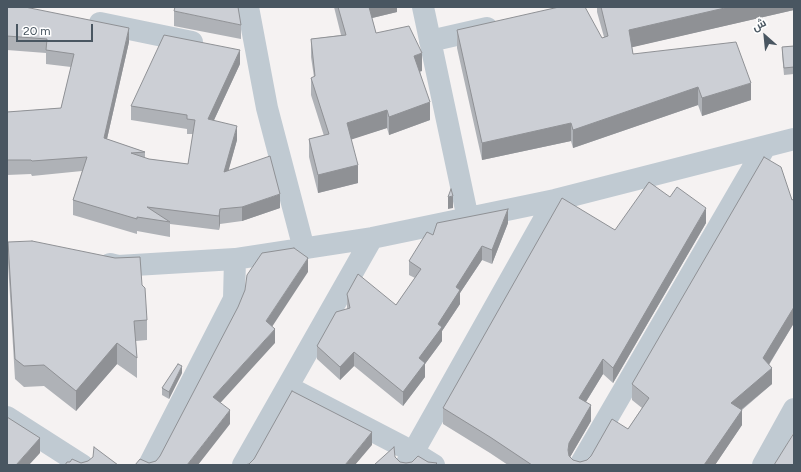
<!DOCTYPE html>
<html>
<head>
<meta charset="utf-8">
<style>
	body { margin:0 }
	#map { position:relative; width:801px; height:472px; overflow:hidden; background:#f5f2f2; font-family:Figtree,Cairo,sans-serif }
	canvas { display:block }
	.frame { position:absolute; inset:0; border:8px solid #495661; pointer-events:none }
	.north { position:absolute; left:745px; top:16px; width:40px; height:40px; -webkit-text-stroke:3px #fff; paint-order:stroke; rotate:333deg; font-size:11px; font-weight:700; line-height:16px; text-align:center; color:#495661 }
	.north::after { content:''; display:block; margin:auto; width:14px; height:18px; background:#495661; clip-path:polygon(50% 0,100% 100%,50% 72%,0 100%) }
	.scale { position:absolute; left:16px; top:24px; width:77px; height:18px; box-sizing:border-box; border:2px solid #495661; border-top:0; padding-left:5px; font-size:12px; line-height:14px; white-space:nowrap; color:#495661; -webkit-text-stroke:3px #fff; paint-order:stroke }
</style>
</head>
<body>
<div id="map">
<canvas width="801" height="472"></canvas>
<div class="frame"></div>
<div class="north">ش</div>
<div class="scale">20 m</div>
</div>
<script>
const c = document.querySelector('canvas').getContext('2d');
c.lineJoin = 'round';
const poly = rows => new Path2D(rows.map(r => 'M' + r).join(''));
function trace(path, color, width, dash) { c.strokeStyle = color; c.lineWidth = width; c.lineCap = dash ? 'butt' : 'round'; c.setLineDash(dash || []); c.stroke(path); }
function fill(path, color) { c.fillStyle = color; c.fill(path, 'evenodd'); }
trace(poly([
	[248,7,267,108,304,249],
	[423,7,468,219],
	[100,23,192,42],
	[430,41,487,28],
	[110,264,118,266,235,259,372,238,555,200,794,139],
	[288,387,413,452,434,465],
	[7,417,82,465],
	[149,465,234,299,235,259],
	[243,465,372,238],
	[406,465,555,200],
	[580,465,765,147],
	[763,465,794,409]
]), '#c0cad2', 22);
fill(poly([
	[7,7,129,42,107,139,145,152,145,158,149,159,188,164,193,134,187,134,187,129,131,120,131,106,240,64,214,120,237,140,228,171,280,208,242,221,220,224,219,230,170,224,170,237,137,231,137,234,73,215,73,200,82,171,32,176,31,174,7,175,7,112,61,108,71,67,46,64,46,53,7,50],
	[334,7,397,7,397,12,372,18,376,33,422,71,420,71,430,120,389,135,387,128,351,139,358,183,318,193,309,157,309,139,324,136,311,95,311,78,314,77,311,57,311,39,341,35],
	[597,7,794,7,794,10,632,47,633,54,751,100,702,116,698,105,573,148,571,141,482,160,457,48,457,30,602,38,604,37,597,12],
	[174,11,241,25,241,39,174,26],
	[794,46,794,74,784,75,782,54,782,47],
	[794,199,794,323,769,365,772,384,742,410,742,425,715,465,508,465,490,453,443,424,443,408,615,230,706,223,613,383,603,374,586,402,591,421,570,457,573,460,580,462,587,460,628,429,642,408,632,400,632,384,792,200],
	[508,223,492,264,482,260,460,293,460,304,442,331,442,341,425,364,425,377,403,406,354,366,340,380,317,359,317,346,347,309,347,294,396,305,415,278,409,275,409,261,433,235],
	[8,242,142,285,147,320,147,340,136,341,137,358,137,378,117,364,76,411,44,386,24,387,15,379,8,263],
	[182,373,169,399,162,395,162,388]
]), '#afb2b7');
fill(poly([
	[368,7,397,7,397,12,368,19],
	[729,7,794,7,794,10,629,48,629,30],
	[129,28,129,42,104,152,104,138],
	[240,50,240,64,208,133,208,119],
	[422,53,422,71,414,74,414,56],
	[751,83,751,100,702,116,702,98],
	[698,87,698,105,573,148,573,130],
	[430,102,430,120,389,135,389,117],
	[387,110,387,128,347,141,347,123],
	[571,123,571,141,482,160,482,143],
	[237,126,237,140,224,187,224,172],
	[358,165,358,183,318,193,318,175],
	[280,194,280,208,242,221,242,207],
	[453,196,453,208,448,209,448,197],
	[706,208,706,223,613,383,613,368],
	[220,209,220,224,219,230,219,216],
	[508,209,508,223,492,264,492,250],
	[482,246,482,260,460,293,460,304,442,331,442,341,425,364,425,377,403,406,403,392,419,358,438,324,456,287],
	[308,258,308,272,266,336,266,321],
	[794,307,794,323,763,374,763,358],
	[275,329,275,343,213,411,213,397],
	[117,343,117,364,76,411,76,391],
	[354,352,354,366,340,380,340,367],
	[603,359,603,374,579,413,579,398],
	[182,366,182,373,169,399,169,392],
	[772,368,772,384,731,418,731,403],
	[591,405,591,421,569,459,568,450,569,443],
	[230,410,230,424,198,465,187,465],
	[742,410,742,425,715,465,704,465],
	[372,432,372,445,355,465,345,465],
	[40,438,40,453,29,465,16,465]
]), '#8f9195');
const building = poly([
	[7,7,25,7,129,28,104,138,145,152,131,153,149,159,188,164,195,120,187,119,187,115,131,106,164,35,240,50,208,119,237,126,224,172,270,156,280,194,242,207,220,209,219,216,147,207,170,222,137,217,137,219,73,200,87,157,32,161,31,160,7,160,7,112,61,108,74,54,46,50,47,39,7,36,7,7],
	[175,7,238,7,241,25,174,11,175,7],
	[338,7,369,7,376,33,409,26,422,53,414,56,430,102,389,117,387,110,347,123,358,165,318,175,309,139,329,134,311,78,315,76,311,39,346,35,338,7],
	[559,7,585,7,602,38,608,36,601,7,729,7,629,30,633,54,736,42,751,83,702,98,698,87,573,130,571,123,482,143,457,30,559,7],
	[794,46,794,67,784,68,782,47,794,46],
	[764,157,781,167,792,200,794,199,794,307,763,358,772,368,731,403,742,410,704,465,532,465,490,437,443,408,562,198,615,230,649,182,670,197,677,187,706,208,613,368,603,359,579,398,591,405,569,443,568,450,569,456,573,460,580,462,587,460,591,456,612,419,628,429,649,398,632,384,764,157],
	[451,189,453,196,448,197,451,189],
	[508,209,492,250,482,246,456,287,460,290,438,324,442,327,419,358,425,363,403,392,354,352,340,367,317,346,336,312,350,308,347,294,358,274,396,305,421,269,409,261,427,232,433,235,437,223,508,209],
	[32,241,115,258,140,257,142,285,145,288,147,320,134,321,137,358,117,343,76,391,44,365,24,366,15,359,8,242,32,241],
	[294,248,308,258,266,321,275,329,213,397,230,410,187,465,135,465,140,459,149,463,156,461,160,456,238,307,245,290,247,275,262,253,294,248],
	[178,364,182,366,169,392,162,388,178,364],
	[292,391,372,432,345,465,244,465,249,464,254,459,292,391],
	[7,417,40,438,16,465,7,465,7,417],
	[794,433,794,465,774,465,794,433],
	[94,447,118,465,65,465,67,462,70,462,72,459,81,463,88,461,93,457,94,447],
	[394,447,395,457,400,462,406,463,412,462,418,456,428,462,437,463,435,465,374,465,394,447]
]);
fill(building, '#cccfd5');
trace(building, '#8f9195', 1);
</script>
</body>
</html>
